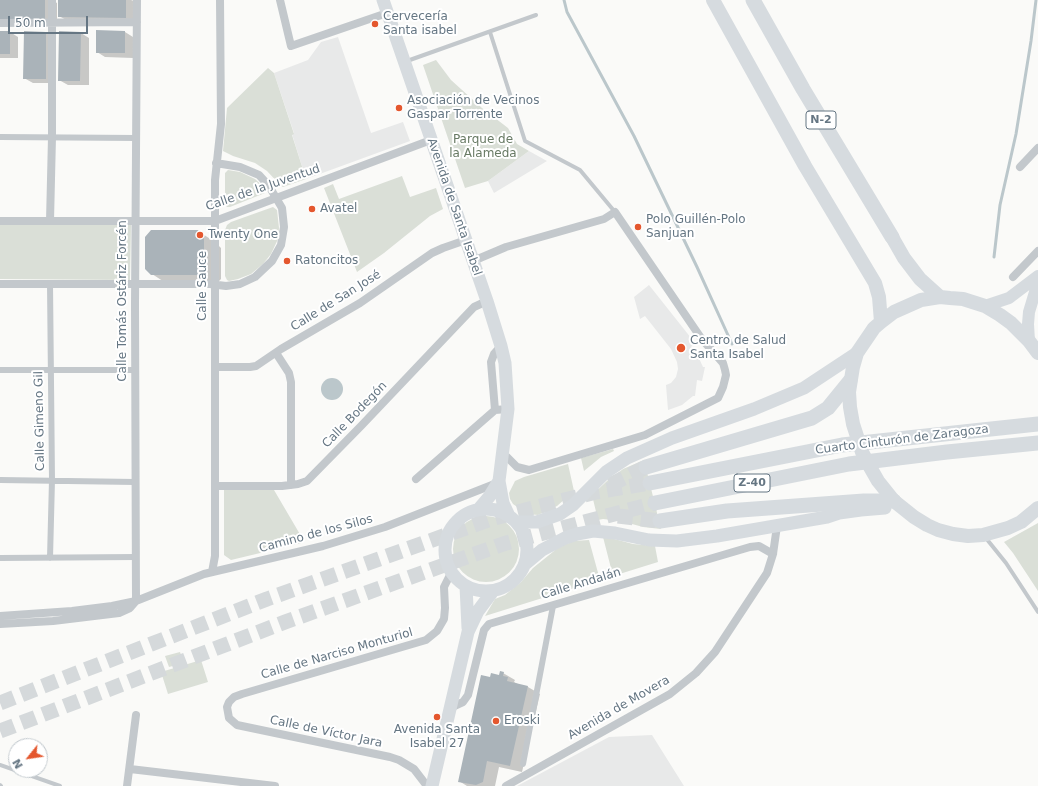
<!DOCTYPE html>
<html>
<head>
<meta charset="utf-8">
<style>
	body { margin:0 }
	#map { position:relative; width:1038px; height:786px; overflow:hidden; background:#fafaf8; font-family:"DejaVu Sans",sans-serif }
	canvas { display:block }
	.north { position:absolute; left:8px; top:738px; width:40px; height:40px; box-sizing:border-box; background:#fff; border:1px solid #c1c8cd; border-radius:50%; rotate:240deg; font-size:11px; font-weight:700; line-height:16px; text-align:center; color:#657683 }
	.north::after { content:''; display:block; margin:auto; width:14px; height:18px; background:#e4572e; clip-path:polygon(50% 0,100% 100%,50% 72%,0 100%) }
	.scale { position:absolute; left:8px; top:16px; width:80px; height:18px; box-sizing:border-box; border:2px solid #657683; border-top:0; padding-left:5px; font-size:12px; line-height:14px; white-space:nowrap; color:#657683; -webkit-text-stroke:3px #fff; paint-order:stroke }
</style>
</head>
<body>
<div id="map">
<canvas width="1038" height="786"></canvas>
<div class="north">N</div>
<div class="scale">50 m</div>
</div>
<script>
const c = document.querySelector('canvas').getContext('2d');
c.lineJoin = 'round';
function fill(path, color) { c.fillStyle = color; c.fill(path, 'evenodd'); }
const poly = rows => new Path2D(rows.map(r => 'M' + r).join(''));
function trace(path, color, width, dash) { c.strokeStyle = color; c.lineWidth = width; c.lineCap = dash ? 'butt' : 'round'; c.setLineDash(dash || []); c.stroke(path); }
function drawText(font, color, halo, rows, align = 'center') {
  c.font = font + ' "DejaVu Sans",sans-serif'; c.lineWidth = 4; c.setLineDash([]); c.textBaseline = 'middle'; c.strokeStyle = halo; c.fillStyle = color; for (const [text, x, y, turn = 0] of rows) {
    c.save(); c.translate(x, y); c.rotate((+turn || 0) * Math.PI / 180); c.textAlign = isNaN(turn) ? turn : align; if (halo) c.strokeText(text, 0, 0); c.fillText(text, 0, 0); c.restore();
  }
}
fill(poly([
	[338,37,371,133,403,122,410,141,306,179,292,134,294,133,274,73,308,60,321,42],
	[529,151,547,161,494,193,488,181],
	[649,285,695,343,691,347,697,354,703,367,705,367,702,381,697,380,695,396,693,396,682,405,671,409,668,410,666,385,671,383,676,377,678,369,677,362,671,349,645,316,640,319,634,297],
	[652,735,684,786,517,786,609,737]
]), '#e8e9e9');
fill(poly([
	[436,60,451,80,482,108,508,128,517,144,529,151,488,181,465,188,423,65],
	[268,68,274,73,294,134,292,135,306,179,283,187,281,186,267,171,255,163,233,156,223,151,227,108],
	[228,170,240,172,255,179,265,188,265,193,230,207,227,207,225,204,225,173],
	[402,176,410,197,436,188,443,209,430,216,384,253,357,272,324,188,333,184,339,199],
	[273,207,277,210,279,228,278,239,271,254,263,264,251,274,238,279,229,281,227,280,225,276,225,230,227,225,231,222],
	[0,222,131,225,130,280,0,279],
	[613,449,614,451,601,457,584,471,581,458],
	[644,460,661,529,643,527,621,521,603,519,598,520,592,495,607,481,623,469],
	[568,464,574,491,557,506,538,515,527,514,513,504,510,499,509,493,515,481,524,477],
	[224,490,274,490,301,536,302,543,231,560,224,555],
	'453 549a33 33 0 1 1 66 0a33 33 0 1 1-66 0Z',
	[1038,523,1038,591,1013,553,1004,542],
	[603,537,607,537,633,544,655,546,658,562,613,576],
	[589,540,600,580,485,616,495,599,505,595,521,582,533,568,559,547,574,541],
	[180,652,184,663,169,667,165,656],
	[201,660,208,682,168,694,161,672]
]), '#dadfd7');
fill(poly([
	'321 389a11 11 0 1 1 22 0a11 11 0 1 1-22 0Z'
]), '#bbc7cb');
fill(poly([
	[0,0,52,0,57,3,57,25],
	[59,0,131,0,134,1,134,22,68,21,59,16],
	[0,32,10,32,18,37,18,58,0,58],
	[25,32,46,33,55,38,54,83,33,83,24,78],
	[125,32,133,37,133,58,105,57,97,52],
	[81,33,89,38,89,85,68,85,59,80],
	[198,231,215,242,221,248,221,279,215,285,169,285,152,274],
	[503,673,515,680,514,682,520,685,528,687,540,694,522,772,499,767,495,786,467,786,459,781,491,679,500,676]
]), '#0003');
trace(poly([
	[564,0,567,12,634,136,697,267,732,344],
	[994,257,1000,205,1016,134,1031,41,1036,0]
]), '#bbc7cb', 3);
fill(poly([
	[0,0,45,0,45,19,0,19],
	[58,0,126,0,126,18,58,17],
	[96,30,125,31,125,53,96,53],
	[0,31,10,31,10,54,0,54],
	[24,31,46,32,46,79,23,79],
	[59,31,81,32,80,81,58,81],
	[151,230,198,230,204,237,204,269,198,275,151,275,145,269,145,237],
	[500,671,504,672,503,676,508,677,507,681,528,686,510,766,487,761,483,782,476,785,458,782,481,675,490,677,491,673,499,675]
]), '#aab3b9');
trace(poly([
	[610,485,646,467],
	[618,516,660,521],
	[0,703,267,599,494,518,596,492,650,483],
	[0,731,285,622,503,544,655,503]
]), '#d5d9db', 15, [15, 8]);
trace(poly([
	[490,32,525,141,580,170,615,212],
	[407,61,536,15],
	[985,537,1006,563,1038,612],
	[0,765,60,786],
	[0,785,1,786]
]), '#c3c8cc', 4);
trace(poly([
	[0,137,136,138],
	[50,284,52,480,50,558],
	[0,370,135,370],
	[0,480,135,482],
	[0,558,136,557],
	[523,764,553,606]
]), '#c3c8cc', 6);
trace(poly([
	[280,0,291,46,387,13],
	[0,23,137,22],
	[1020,167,1038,148],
	[0,221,215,221,431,140],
	[50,221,52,137,52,0],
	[473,261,506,247,604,219,615,212,701,338,723,363,725,370,726,375,723,387,718,398,645,435,529,470,517,467,503,453],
	[1013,277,1038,251],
	[0,284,210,284,226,286,240,284,255,277,272,261,281,245,284,227,282,208,269,186,259,175,240,167,216,163],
	[276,353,289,373,291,382,291,485],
	[215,367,250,367,256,366,281,349,360,303,432,253,443,248,466,240],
	[495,410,491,362,494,354,501,346],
	[416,479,495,410,508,409],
	[215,486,282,486,298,484,307,481,361,426,474,307,487,301],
	[212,572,215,556,215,180,221,124,220,0],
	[0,616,72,611,112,606,136,601,204,574,323,546,385,527,497,483],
	[0,624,53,621,119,613,130,608,136,601,135,305,137,0],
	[450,708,463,702,468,695,484,630,489,624,750,547,759,546,773,554],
	[130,769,275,786],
	[127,786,136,715],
	[427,786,414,769,399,760,390,757,237,725,229,718,227,707,229,702,234,697,242,694,426,640,437,631,444,619,445,608,444,587,451,573],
	[506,786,670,694,696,673,715,652,767,573,773,554,777,526]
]), '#c3c8cc', 8);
trace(poly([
	[985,306,1009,298,1038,276],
	[1029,341,1028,324,1029,312,1038,282]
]), '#d6dbdf', 12);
trace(poly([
	[383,0,487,301,501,346,505,363,508,409,499,481,503,503,509,516],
	'445 550a41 41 0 1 1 82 0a41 41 0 1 1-82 0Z',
	[478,510,489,497,499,481],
	[516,522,537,522,560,514,573,505,606,472,627,458,672,438,754,409,804,388,857,353],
	[524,565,542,550,565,538,577,534,593,531,615,533,649,540,677,541,717,536,827,517,839,513,861,510,885,508],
	[466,586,468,628],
	[432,786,468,632,478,611,493,591]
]), '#d6dbdf', 13);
trace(poly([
	[713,0,805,166,875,283,879,297,881,322],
	[892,237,904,258,920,279,940,297],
	[1038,353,1029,341,1011,323,1000,315,985,306,963,299,950,298,940,297,921,300,894,312,881,322,874,328,857,353,853,367,849,392,850,407,853,424,862,452,870,467,878,481,894,501,914,517,927,525,938,530,953,534,968,536,983,535,1008,528,1021,522,1038,508]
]), '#d6dbdf', 14);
trace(poly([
	[753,0,803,89,892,237],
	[646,467,812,418,828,408,850,381],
	[650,483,842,445,1038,424],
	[655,503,849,464,947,452,1038,443],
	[660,521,727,511,864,501,894,501]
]), '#d6dbdf', 15);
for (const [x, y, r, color] of [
	[375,24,4,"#e4572e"],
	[399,108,4,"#e4572e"],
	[312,209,4,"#e4572e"],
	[638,227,4,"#e4572e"],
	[200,235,4,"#e4572e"],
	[287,261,4,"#e4572e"],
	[681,348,5,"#e4572e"],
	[437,717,4,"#e4572e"],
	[496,721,4,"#e4572e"]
]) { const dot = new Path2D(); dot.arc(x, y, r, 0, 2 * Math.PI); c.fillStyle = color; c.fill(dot); trace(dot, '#fff', 1.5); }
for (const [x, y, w] of [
	[821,120,30],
	[752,483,36]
]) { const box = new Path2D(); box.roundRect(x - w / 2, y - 9, w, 18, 3); c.fillStyle = '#fff'; c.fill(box); trace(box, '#657683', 1); }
drawText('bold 11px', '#657683', null, [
	["N-2",821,120],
	["Z-40",752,483]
]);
drawText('12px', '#657683', '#fff', [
	["Cervecería",383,17],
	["Santa isabel",383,31],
	["Asociación de Vecinos",407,101],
	["Gaspar Torrente",407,115],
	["Avatel",320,209],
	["Polo Guillén-Polo",646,220],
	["Sanjuan",646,234],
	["Twenty One",208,235],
	["Ratoncitos",295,261],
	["Centro de Salud",690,341],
	["Santa Isabel",690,355],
	["Eroski",504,721],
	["Avenida Santa",437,730,"center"],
	["Isabel 27",437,744,"center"]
], 'left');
drawText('12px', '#687a64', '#fff', [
	["Parque de",483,140],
	["la Alameda",483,154]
]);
drawText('12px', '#657683', '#fff', [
	["Calle de la Juventud",263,188,-19],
	["Avenida de Santa Isabel",454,207,71],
	["Calle Sauce",203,286,-90],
	["Calle Tomás Ostáriz Forcén",123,301,-90],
	["Calle de San José",336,301,-32],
	["Calle Bodegón",355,415,-46],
	["Calle Gimeno Gil",40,421,-91],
	["Cuarto Cinturón de Zaragoza",902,440,-7],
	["Camino de los Silos",316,534,-15],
	["Calle Andalán",581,584,-17],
	["Calle de Narciso Monturiol",337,654,-16],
	["Avenida de Movera",619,708,-30],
	["Calle de Víctor Jara",326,732,12]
]);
</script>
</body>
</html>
